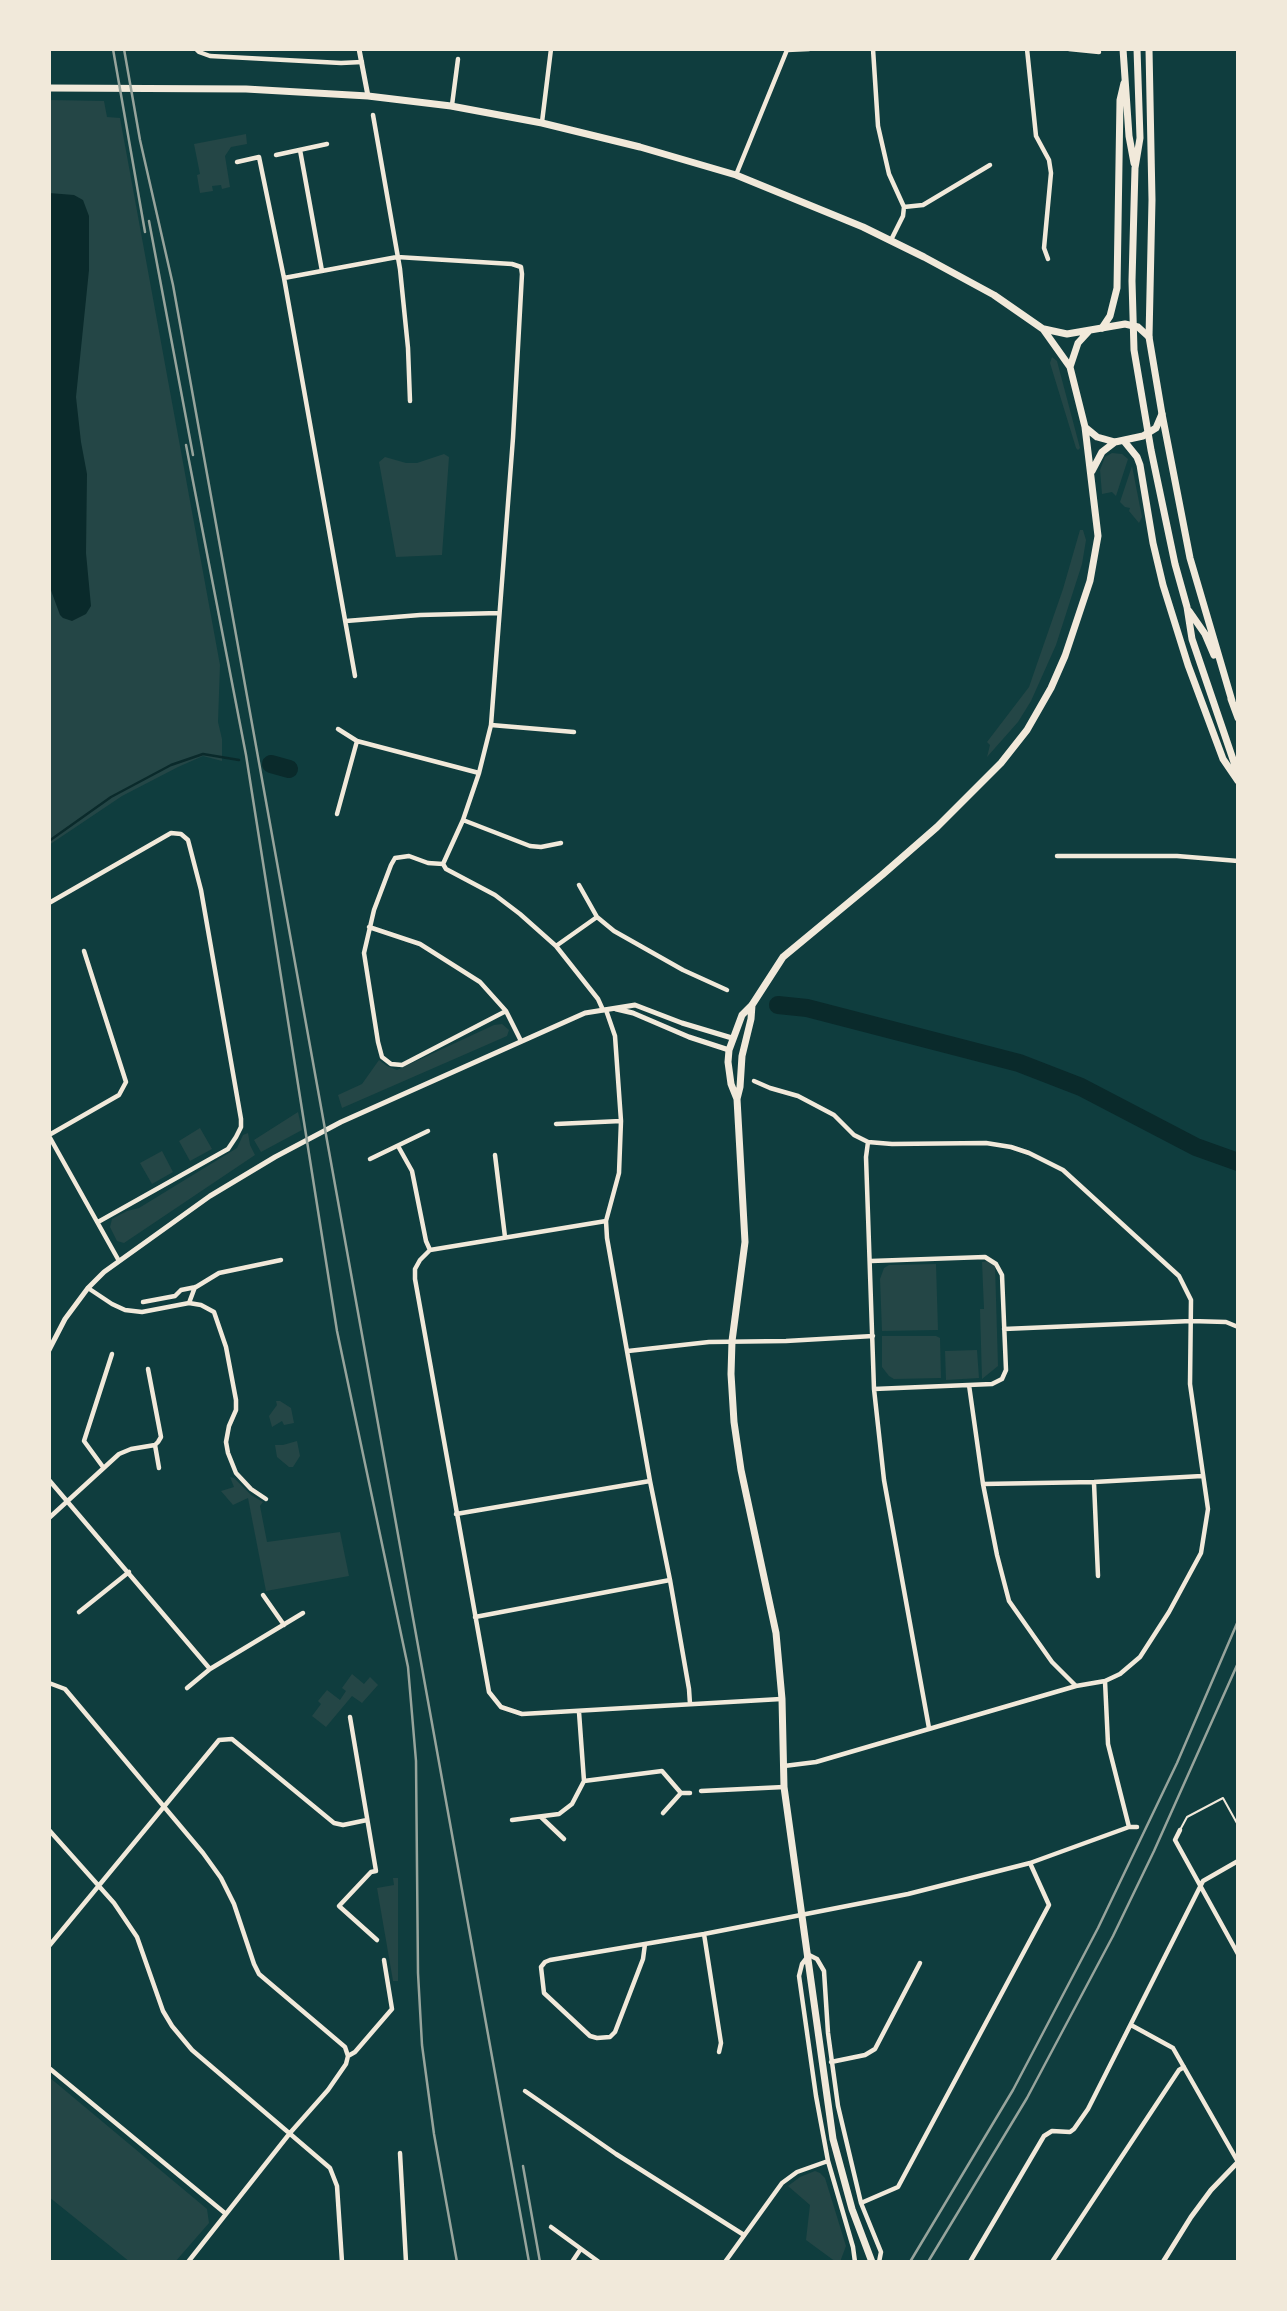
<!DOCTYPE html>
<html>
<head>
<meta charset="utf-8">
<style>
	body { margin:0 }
	#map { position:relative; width:1287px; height:2311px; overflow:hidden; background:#0f3d3e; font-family:Roboto,sans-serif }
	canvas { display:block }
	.frame { position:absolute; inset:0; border:51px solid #f1e9da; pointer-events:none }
</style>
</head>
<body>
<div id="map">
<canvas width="1287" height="2311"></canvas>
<div class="frame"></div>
</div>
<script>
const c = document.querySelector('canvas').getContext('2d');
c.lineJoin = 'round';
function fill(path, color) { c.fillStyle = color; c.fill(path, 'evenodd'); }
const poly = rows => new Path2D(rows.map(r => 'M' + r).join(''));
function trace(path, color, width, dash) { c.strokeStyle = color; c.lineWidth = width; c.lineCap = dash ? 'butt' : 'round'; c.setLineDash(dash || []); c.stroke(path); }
fill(poly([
	[49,100,104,101,107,117,120,118,220,665,218,722,222,739,222,761,203,756,178,767,122,796,49,845],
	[246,134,247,144,231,147,225,156,230,187,222,189,221,185,212,186,213,191,200,193,197,175,200,174,194,144],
	[1052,357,1057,361,1080,448,1078,450,1076,448,1050,363],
	[1112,453,1122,454,1128,459,1116,496,1112,492,1102,494,1100,470,1105,457],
	[444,454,449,457,442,555,396,557,379,462,385,457,406,463,417,463],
	[1132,466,1142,517,1139,523,1129,511,1130,508,1125,507,1120,502],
	[1080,530,1083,530,1086,540,1082,564,1056,645,1031,701,1018,722,987,757,990,745,987,742,1029,687,1063,589],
	[502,1024,509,1030,507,1036,342,1108,338,1095,362,1084,379,1060,387,1066,397,1070,494,1025],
	[298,1112,302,1130,261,1152,254,1140],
	[200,1128,212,1149,190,1161,179,1141],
	[248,1133,250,1145,255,1155,124,1243,117,1241,110,1227,112,1219,127,1211,139,1208,237,1148,243,1135],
	[162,1151,173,1172,152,1184,140,1163],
	[988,1261,995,1265,998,1366,982,1379,980,1309,984,1309,982,1262],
	[936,1264,938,1330,882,1331,880,1279,884,1268,889,1265],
	[882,1336,936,1336,940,1338,941,1378,894,1379,889,1376,882,1367],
	[977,1350,979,1378,946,1380,945,1351],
	[276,1401,280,1401,291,1408,294,1423,284,1425,282,1421,272,1427,269,1416,277,1405],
	[297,1441,300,1456,293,1467,289,1467,277,1457,275,1445,283,1445],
	[230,1477,234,1478,251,1495,263,1502,260,1506,267,1542,340,1532,349,1576,266,1591,248,1498,233,1505,221,1491,234,1487],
	[352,1674,364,1684,370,1677,378,1685,362,1703,352,1696,326,1727,312,1716,321,1704,318,1701,327,1690,340,1700,346,1691,342,1688],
	[393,1878,398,1878,398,1981,393,1981,377,1888,394,1885],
	[49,2077,207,2209,209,2223,175,2262,130,2262,49,2197],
	[815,2171,820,2173,825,2178,846,2246,840,2262,836,2262,806,2240,810,2205,788,2186,800,2177]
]), '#244646');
fill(poly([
	[49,193,74,195,83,200,89,216,89,270,76,397,81,442,87,474,86,553,91,606,86,614,72,621,63,618,60,615,49,585]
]), '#0a2a2b');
trace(poly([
	[49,841,111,797,171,765,203,754,239,760]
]), '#0a2a2b', 2.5);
trace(poly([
	[271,764,289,769],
	[778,1005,807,1008,1019,1063,1081,1087,1196,1147,1238,1162]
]), '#0a2a2b', 18);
trace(poly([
	[1180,1830,1187,1817,1223,1798,1238,1825]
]), '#f1e9da', 2);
trace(poly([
	[196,49,199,52,210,56,341,63,362,62],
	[873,49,878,126,889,174,904,207,903,216,891,240],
	[1027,49,1036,136,1049,160,1051,173,1044,248,1048,259],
	[1069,49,1099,52],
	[787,50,809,49],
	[452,105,458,59],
	[373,115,400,269,408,348,410,401],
	[542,122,551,49],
	[300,150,322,271],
	[276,155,327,144],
	[237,162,259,157,284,278,355,676],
	[736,175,787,50],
	[904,207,923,205,990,165],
	[284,278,397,257,512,264,521,267,522,274,513,438,491,725,479,773,463,820,443,864],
	[346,621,420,615,499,613],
	[491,725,574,732],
	[338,729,357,741],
	[337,814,357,741,479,773],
	[463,820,530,846,541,847,561,843],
	[1057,856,1177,856,1238,861],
	[579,885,597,917,614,931,683,970,727,990],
	[49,903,171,833,181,834,188,840,201,890,241,1119,241,1127,236,1137,228,1149,98,1222],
	[369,927,420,944,480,982,506,1011,521,1041],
	[556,946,597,917],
	[606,1010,615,1036,621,1121,619,1173,606,1221,607,1238,650,1481,670,1580,689,1689,690,1704],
	[506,1011,402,1065,391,1064,382,1057,378,1042,364,953,374,910,391,865,395,858,409,856,428,863,443,864,446,869,495,895,520,914,556,946,598,999,603,1010],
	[754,1081,770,1088,798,1096,834,1115,854,1135,868,1142,892,1144,986,1143,1011,1147,1029,1153,1063,1170,1179,1276,1191,1300,1190,1384,1208,1509,1201,1553,1169,1612,1140,1657,1120,1674,1105,1681,1076,1686,816,1762,784,1766],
	[556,1124,621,1121],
	[49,1135,119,1095,126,1082,84,951],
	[49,1136,119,1261],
	[868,1142,866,1157,874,1389,884,1480,929,1728],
	[398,1146,412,1171,426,1241,430,1250],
	[495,1155,505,1237],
	[370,1159,428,1131],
	[606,1221,430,1250,420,1260,415,1269,415,1279,489,1692,501,1707,522,1714,781,1699],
	[871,1261,985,1257,996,1264,1002,1275,1006,1370,1002,1379,992,1384,874,1389],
	[88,1288,112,1304,125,1310,142,1312,189,1303,201,1305,214,1312,226,1347,236,1400,236,1410,229,1426,226,1442,228,1453,236,1473,251,1489,266,1499],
	[143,1302,175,1296,181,1290,196,1287,219,1273,281,1260],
	[189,1303,195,1287],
	[1004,1329,1191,1321,1226,1322,1238,1327],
	[628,1351,709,1342,786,1341,873,1336],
	[969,1385,983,1484,997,1555,1009,1601,1052,1662,1076,1686],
	[155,1445,159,1468],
	[103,1467,84,1441,112,1354],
	[49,1480,210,1669],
	[1094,1483,1098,1576],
	[983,1484,1094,1482,1202,1476],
	[456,1514,650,1481],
	[49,1518,119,1454,131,1449,155,1445,158,1442,161,1437,148,1369],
	[263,1595,284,1625],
	[79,1612,129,1572],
	[475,1617,670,1580],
	[1105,1681,1108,1744,1129,1827],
	[49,1683,65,1689,203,1853,221,1878,234,1904,254,1964,259,1974,345,2047,348,2056,346,2064,328,2090,290,2133,188,2262],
	[187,1688,210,1669,303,1613],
	[579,1712,584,1781],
	[350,1717,376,1871,371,1872,339,1906,377,1940],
	[701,1791,784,1787],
	[663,1813,681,1793],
	[541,1817,564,1839],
	[512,1820,559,1814,572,1804,584,1781,662,1771,681,1793,690,1793],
	[49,1830,114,1903,137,1937,163,2011,172,2026,192,2050,330,2168,337,2186,342,2262],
	[1180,1830,1175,1840,1238,1954],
	[704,1934,721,2043,719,2052],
	[645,1944,643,1959,615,2032,610,2037,597,2038,590,2036,544,1993,541,1967,545,1962,550,1960,704,1934,908,1894,1030,1863,1129,1827,1137,1827],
	[49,1946,219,1740,232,1739,334,1823,343,1825,367,1820],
	[1131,2025,1173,2048,1238,2162],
	[348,2056,355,2052,392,2009,384,1960],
	[831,2062,865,2055,875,2049,920,1963],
	[49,2068,226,2214],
	[525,2091,616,2154,744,2235],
	[400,2153,406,2262],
	[861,2203,898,2187,1049,1905,1030,1863],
	[551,2227,599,2262],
	[572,2262,580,2250],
	[725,2262,782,2183,797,2172,828,2161],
	[855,2262,853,2247,828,2161,816,2096,799,1976,802,1964,809,1955,817,1959,824,1971,828,2033,838,2106,861,2203,881,2252,879,2262],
	[970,2262,1044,2136,1052,2131,1070,2132,1074,2129,1088,2109,1203,1881,1238,1861],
	[1052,2262,1179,2070,1184,2067]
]), '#f1e9da', 4.5);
trace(poly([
	[359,49,368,96],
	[616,1009,633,1013,689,1037,729,1050],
	[49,1350,65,1319,88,1288,104,1272,210,1196,275,1157,341,1122,585,1013,635,1005,682,1023,732,1038],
	[1163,2262,1191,2217,1211,2190,1238,2162]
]), '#f1e9da', 5);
trace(poly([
	[49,88,246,89,368,96,451,106,542,123,640,147,736,175,863,227,924,257,994,295,1043,329,1070,367],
	[1044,329,1067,334,1125,324,1138,327,1149,337,1162,414,1156,428,1143,436,1115,442,1097,437,1086,428],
	[1092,471,1102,452,1115,442],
	[752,1005,751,1019,742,1056,740,1087,737,1099,745,1242,732,1341,731,1374,734,1422,741,1470,776,1633,782,1699,784,1787,833,2139,852,2209,872,2262],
	[737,1099,731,1084,728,1062,729,1050,742,1015,752,1005,783,957,882,875,937,827,1001,763,1027,730,1051,688,1065,656,1090,581,1098,536,1085,427,1070,367,1078,343,1089,331]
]), '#f1e9da', 7);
trace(poly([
	[1123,49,1129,136,1134,163],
	[1137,49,1140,138,1135,168,1132,281,1134,350,1151,450,1175,564,1187,607,1192,639,1238,774],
	[1102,328,1110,316,1117,288,1120,100,1124,83],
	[1149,337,1152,200,1149,49],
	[1162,414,1190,558,1232,701],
	[1124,441,1137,457,1140,465,1153,543,1163,585,1188,665,1223,759,1238,781],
	[1189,611,1205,634,1214,655],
	[1231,699,1238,718]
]), '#f1e9da', 7);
trace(poly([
	[113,49,145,232],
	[124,49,140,140,173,285,529,2262],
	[149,221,193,455],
	[186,445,246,755,337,1331,408,1667,416,1761,418,1973,422,2045,434,2134,457,2262],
	[523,2166,540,2262],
	[910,2262,1013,2090,1098,1928,1177,1763,1238,1621],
	[928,2262,1027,2098,1113,1936,1154,1851,1238,1663]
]), '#97a49c', 2.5);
</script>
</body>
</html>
